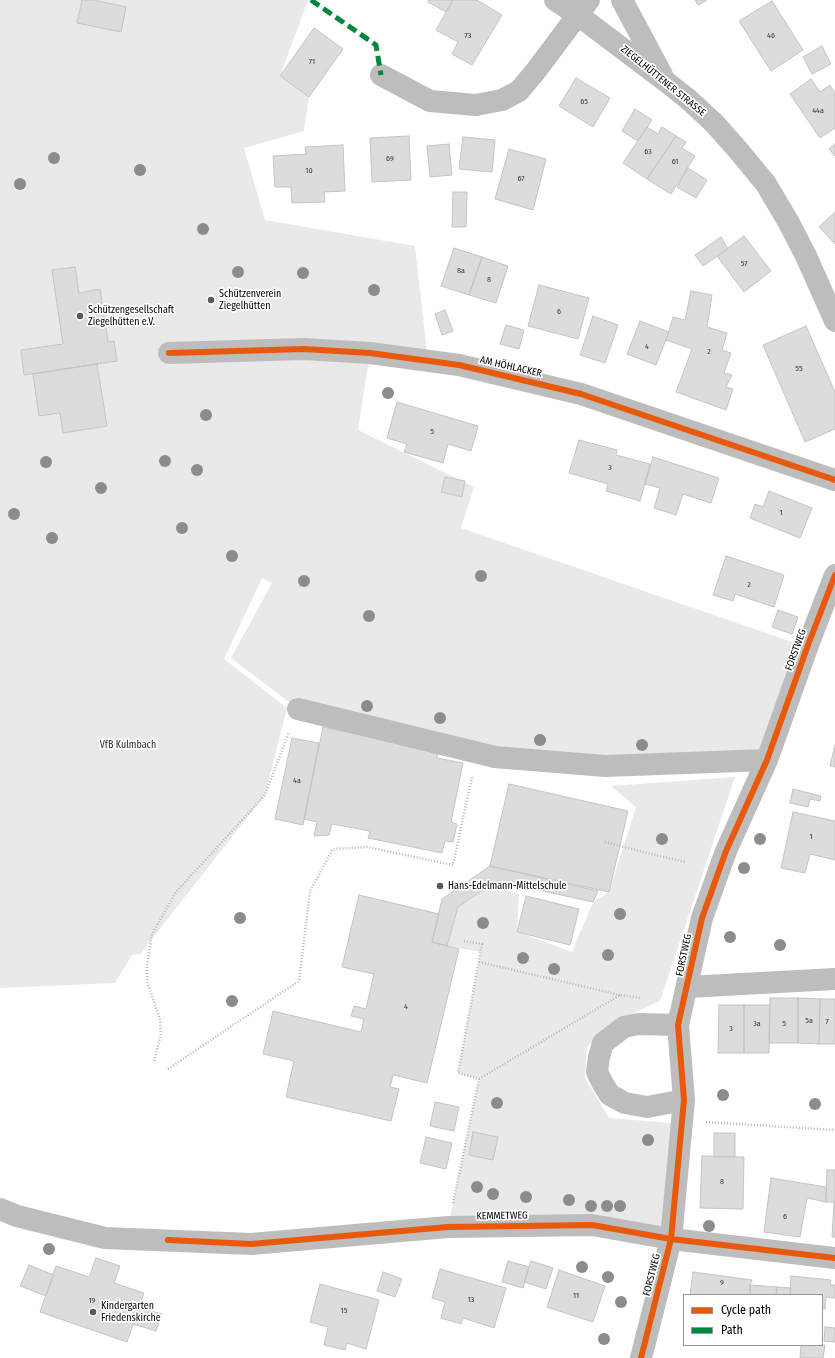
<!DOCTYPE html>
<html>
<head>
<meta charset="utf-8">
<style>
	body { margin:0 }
	#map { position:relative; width:835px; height:1358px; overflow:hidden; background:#fff; font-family:"Fira Sans Condensed",sans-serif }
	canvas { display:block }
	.legend { position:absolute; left:683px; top:1294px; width:140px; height:52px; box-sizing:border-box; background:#fff; border:1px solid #999; margin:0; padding:5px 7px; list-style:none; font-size:12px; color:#000 }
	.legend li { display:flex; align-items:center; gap:8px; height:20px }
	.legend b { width:20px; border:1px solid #999 }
</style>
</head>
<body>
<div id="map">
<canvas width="835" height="1358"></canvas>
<ul class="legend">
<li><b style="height:5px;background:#e8590c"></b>Cycle path</li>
<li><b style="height:5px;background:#00873e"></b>Path</li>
</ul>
</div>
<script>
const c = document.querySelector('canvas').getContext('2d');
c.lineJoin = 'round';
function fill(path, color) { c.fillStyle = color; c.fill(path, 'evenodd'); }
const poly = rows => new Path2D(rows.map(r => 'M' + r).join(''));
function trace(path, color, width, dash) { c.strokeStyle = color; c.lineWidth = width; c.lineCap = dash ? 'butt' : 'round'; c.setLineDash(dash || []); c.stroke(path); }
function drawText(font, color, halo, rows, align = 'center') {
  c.font = font + ' "Fira Sans Condensed",sans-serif'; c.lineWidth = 3.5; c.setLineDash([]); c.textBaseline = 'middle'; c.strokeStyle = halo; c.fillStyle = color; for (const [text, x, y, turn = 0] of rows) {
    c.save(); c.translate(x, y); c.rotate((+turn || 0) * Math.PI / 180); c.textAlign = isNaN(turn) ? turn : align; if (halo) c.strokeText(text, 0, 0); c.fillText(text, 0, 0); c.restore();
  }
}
fill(poly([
	[0,0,308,0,280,76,309,97,304,131,244,148,265,220,415,246,428,361,370,353,358,430,474,487,461,528,798,644,767,760,495,757,298,709,231,658,272,583,262,578,224,659,287,708,265,795,140,954,132,955,115,983,0,988],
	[735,777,660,1001,616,1021,587,1047,585,1078,609,1118,672,1123,671,1239,448,1227,479,1079,458,1073,481,952,447,946,458,907,492,885,519,895,517,932,572,952,593,902,609,892,636,807,611,786]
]), '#e9e9e9');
const building = poly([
	[82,0,94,0,126,7,121,32,77,23,82,0],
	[429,0,453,0,446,12,428,2,429,0],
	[453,0,477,0,502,15,472,65,452,54,458,42,436,30,453,0],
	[695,0,707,0,698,5,695,0],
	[772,1,803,50,771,71,739,21,772,1],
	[314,28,343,49,309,97,280,76,314,28],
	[822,46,831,64,812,74,803,57,822,46],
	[576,78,610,98,593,127,559,106,576,78],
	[811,79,820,92,830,85,835,93,835,128,820,138,790,94,811,79],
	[635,109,652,120,638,141,622,131,635,109],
	[647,127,658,134,662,127,676,136,647,179,623,163,647,127],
	[409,136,411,180,372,182,370,138,409,136],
	[676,136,686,142,682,148,695,156,671,194,647,179,676,136],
	[463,137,495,140,492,172,459,169,463,137],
	[449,144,452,175,430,177,427,146,449,144],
	[835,144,835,156,829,149,835,144],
	[343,145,345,191,324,192,325,202,292,203,291,187,275,187,273,156,306,154,305,147,343,145],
	[509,149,546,159,533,210,495,199,509,149],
	[688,168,707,180,696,198,677,187,688,168],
	[453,192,467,192,466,227,452,227,453,192],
	[835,212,835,244,819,227,835,212],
	[744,236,771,271,744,292,717,256,744,236],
	[721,237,728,249,703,266,695,255,721,237],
	[454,248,482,257,469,295,441,286,454,248],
	[482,257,508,266,496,303,469,295,482,257],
	[75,267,79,293,100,289,108,342,114,341,117,361,24,375,21,350,63,344,52,270,75,267],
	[539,285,589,298,578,339,528,326,539,285],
	[691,291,712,295,707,327,727,333,722,350,731,353,724,373,732,375,726,387,733,389,726,410,676,392,692,349,666,340,673,317,685,320,691,291],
	[445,310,453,331,442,335,435,314,445,310],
	[593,316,618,325,605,363,580,355,593,316],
	[640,321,669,332,656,365,627,354,640,321],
	[506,325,524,330,519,349,500,344,506,325],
	[806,326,835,392,835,429,805,442,763,345,806,326],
	[97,364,107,426,63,433,60,413,39,416,33,374,97,364],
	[397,402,478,426,471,451,448,444,443,463,404,452,407,444,387,438,397,402],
	[579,440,617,450,616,455,650,464,640,501,606,491,608,484,569,473,579,440],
	[653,457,719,478,711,503,683,494,676,515,654,508,660,488,645,484,653,457],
	[445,477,465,481,462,497,441,492,445,477],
	[769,491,812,508,800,538,750,518,755,504,763,507,769,491],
	[726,556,784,575,774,607,735,594,733,601,713,595,726,556],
	[778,610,798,617,792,634,772,627,778,610],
	[323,727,438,750,437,758,463,763,451,822,457,824,453,842,445,841,442,853,368,838,370,831,332,824,329,835,314,836,317,822,304,819,323,727],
	[292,738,319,743,303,825,275,819,292,738],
	[835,745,835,767,830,766,835,745],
	[509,784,628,811,609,892,490,866,509,784],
	[793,789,821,796,820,801,810,799,808,807,790,803,793,789],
	[793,812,835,821,835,860,810,854,805,873,781,868,793,812],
	[490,866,598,891,593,902,497,881,458,907,447,946,432,942,442,899,490,866],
	[359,895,439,914,432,942,459,949,427,1083,393,1075,390,1087,399,1089,391,1121,286,1097,294,1061,263,1054,273,1011,361,1032,364,1019,351,1016,354,1006,366,1009,374,974,342,967,359,895],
	[526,896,579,909,570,945,517,932,526,896],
	[770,998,798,998,798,1043,769,1043,770,998],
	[798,998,820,999,819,1044,798,1043,798,998],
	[820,999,835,999,835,1044,819,1044,820,999],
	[719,1005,744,1005,744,1053,718,1053,719,1005],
	[744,1005,770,1005,769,1053,744,1053,744,1005],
	[435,1102,459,1107,454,1131,430,1126,435,1102],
	[473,1132,498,1137,493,1160,469,1155,473,1132],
	[714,1133,735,1133,735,1157,714,1157,714,1133],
	[426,1137,452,1143,446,1169,420,1163,426,1137],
	[702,1156,744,1157,743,1209,700,1208,702,1156],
	[827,1170,835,1170,835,1237,832,1237,834,1202,826,1202,827,1170],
	[771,1178,826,1187,826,1202,807,1198,800,1237,764,1232,771,1178],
	[96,1258,120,1266,114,1283,144,1293,127,1342,40,1312,56,1266,89,1277,96,1258],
	[508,1261,529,1267,523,1288,502,1282,508,1261],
	[531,1261,553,1268,546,1289,524,1282,531,1261],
	[29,1265,54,1275,46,1296,20,1286,29,1265],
	[440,1269,506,1288,494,1328,463,1318,461,1324,441,1318,445,1302,432,1298,440,1269],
	[559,1270,605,1286,593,1322,547,1307,559,1270],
	[383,1272,402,1279,395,1297,377,1291,383,1272],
	[693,1272,752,1280,750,1285,750,1295,690,1295,693,1272],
	[791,1276,831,1280,830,1285,835,1285,835,1298,826,1297,825,1309,822,1309,822,1295,790,1295,791,1276],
	[320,1284,379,1300,366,1349,347,1343,345,1350,324,1345,328,1327,310,1322,320,1284],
	[750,1285,777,1287,776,1295,750,1295,750,1285],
	[777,1287,791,1288,790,1295,776,1295,777,1287],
	[138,1307,162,1314,156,1331,133,1324,138,1307],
	[825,1327,835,1328,835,1342,824,1341,825,1327],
	[801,1345,825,1345,823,1358,800,1358,801,1345]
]);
fill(building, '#dcdcdc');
trace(building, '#c4c4c4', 1);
trace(poly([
	[605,842,655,855,686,862],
	[479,962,620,995],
	[154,1061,161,1034,160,1020,147,981,147,966,152,934,176,892,265,795,289,732],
	[168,1069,299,981,310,891,333,849,367,847,453,865,472,777],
	[479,1079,620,995,641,998],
	[706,1122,835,1130],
	[453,1203,479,1079,458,1073,482,944,464,941]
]), '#b8b8b8', 2.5, [1, 2]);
trace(poly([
	[555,0,578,15,664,80,688,99,714,123,738,150,766,184,789,223,806,256,835,321],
	[622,0,662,75],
	[381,75,430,101,476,105,502,100,519,91,535,72,589,0],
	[169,353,304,349,370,353,459,365,581,394,835,480],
	[298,709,495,757,605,766,767,760],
	[687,987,835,979],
	[678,1025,638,1024,624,1027,603,1043,599,1057,597,1072,603,1084,610,1095,625,1103,647,1107,684,1100],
	[0,1209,17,1216,105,1238,251,1244,448,1227,592,1225,671,1239,835,1258],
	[641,1358,671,1239,684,1100,678,1025,702,918,726,851,767,760,808,645,835,575]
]), '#bdbdbd', 22);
trace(poly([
	[311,0,376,45,381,75]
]), '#00873e', 5, [10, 5]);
trace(poly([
	[169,353,304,349,370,353,459,365,581,394,835,480],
	[168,1240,251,1244,448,1227,592,1225,671,1239,835,1258],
	[641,1358,671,1239,684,1100,678,1025,702,918,726,851,767,760,808,645,835,575]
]), '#e8590c', 6);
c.fillStyle = '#8c8c8c';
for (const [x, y] of [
	[54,158],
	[140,170],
	[20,184],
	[203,229],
	[238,272],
	[303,273],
	[374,290],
	[388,393],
	[206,415],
	[165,461],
	[46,462],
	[197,470],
	[101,488],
	[14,514],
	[182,528],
	[52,538],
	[232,556],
	[481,576],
	[304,581],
	[369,616],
	[367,706],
	[440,718],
	[540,740],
	[642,745],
	[662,839],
	[760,839],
	[744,868],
	[620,914],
	[240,918],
	[483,923],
	[730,937],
	[780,945],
	[608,955],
	[523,958],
	[554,969],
	[232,1001],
	[723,1095],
	[497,1103],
	[815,1104],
	[648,1140],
	[477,1187],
	[493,1194],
	[526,1197],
	[569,1200],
	[591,1206],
	[607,1206],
	[620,1206],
	[709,1226],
	[49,1249],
	[582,1267],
	[608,1277],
	[621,1302],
	[604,1339]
]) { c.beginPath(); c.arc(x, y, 6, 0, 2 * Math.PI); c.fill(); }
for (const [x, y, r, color] of [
	[211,300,4,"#595959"],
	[80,316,4,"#595959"],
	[440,886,4,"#595959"],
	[93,1312,4,"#595959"]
]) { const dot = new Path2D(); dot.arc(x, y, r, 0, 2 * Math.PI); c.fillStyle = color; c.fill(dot); trace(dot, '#fff', 1.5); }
drawText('8px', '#373737', null, [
	["73",468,36],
	["46",771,36],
	["71",312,62],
	["65",584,102],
	["44a",818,111],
	["63",648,152],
	["69",390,159],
	["61",675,162],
	["10",309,171],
	["67",521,179],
	["57",744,264],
	["8a",461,271],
	["8",489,280],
	["6",559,312],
	["4",647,347],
	["2",709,352],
	["55",799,369],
	["5",432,432],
	["3",610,468],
	["1",781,513],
	["2",749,585],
	["4a",297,781],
	["1",811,837],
	["4",406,1007],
	["5a",809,1021],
	["7",827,1022],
	["3a",757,1024],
	["5",784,1024],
	["3",731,1029],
	["8",722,1182],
	["6",785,1217],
	["9",722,1283],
	["11",576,1296],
	["13",471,1300],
	["19",92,1301],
	["15",344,1311]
]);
drawText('10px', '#000', '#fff', [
	["ZIEGELHÜTTENER STRASSE",663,81,39],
	["AM HÖHLACKER",511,367,13],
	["FORSTWEG",796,650,-70],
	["FORSTWEG",684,955,-78],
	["KEMMETWEG",502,1216,-1],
	["FORSTWEG",652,1275,-76]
]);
drawText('10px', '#000', '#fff', [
	["Schützenverein",219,294],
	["Ziegelhütten",219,306],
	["Schützengesellschaft",88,310],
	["Ziegelhütten e.V.",88,322],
	["Hans-Edelmann-Mittelschule",448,886],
	["Kindergarten",101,1306],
	["Friedenskirche",101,1318]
], 'left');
drawText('10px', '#2e2e2e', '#fff', [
	["VfB Kulmbach",128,745]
]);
</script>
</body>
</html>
